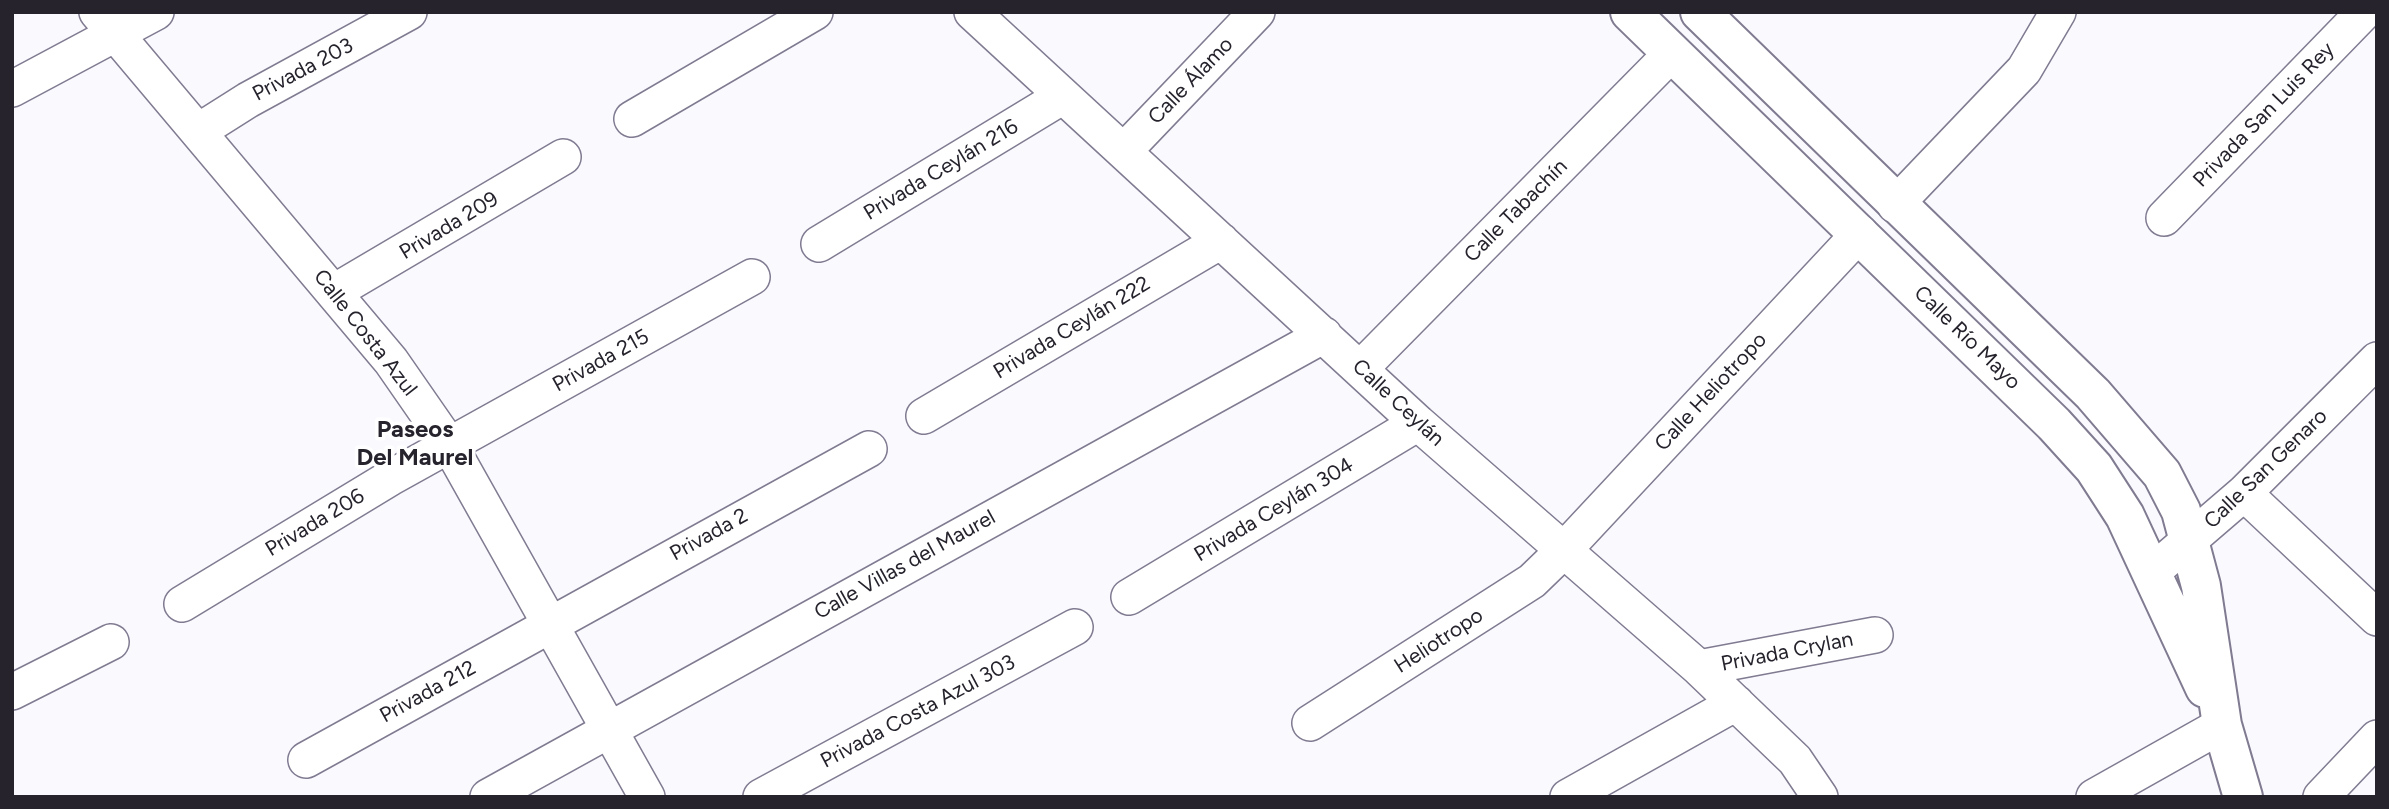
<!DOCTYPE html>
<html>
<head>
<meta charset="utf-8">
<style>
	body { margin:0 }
	#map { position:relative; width:2389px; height:809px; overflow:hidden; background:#faf9fe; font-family:Figtree,sans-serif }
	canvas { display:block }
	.frame { position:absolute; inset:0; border:14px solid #26232d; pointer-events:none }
</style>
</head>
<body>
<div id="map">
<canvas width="2389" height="809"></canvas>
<div class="frame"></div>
</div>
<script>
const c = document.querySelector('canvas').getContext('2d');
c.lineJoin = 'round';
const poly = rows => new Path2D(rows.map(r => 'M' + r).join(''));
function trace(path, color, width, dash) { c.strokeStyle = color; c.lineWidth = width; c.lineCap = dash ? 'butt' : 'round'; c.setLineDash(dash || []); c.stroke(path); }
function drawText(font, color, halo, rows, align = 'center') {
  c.font = font + ' Figtree,sans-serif'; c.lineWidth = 7; c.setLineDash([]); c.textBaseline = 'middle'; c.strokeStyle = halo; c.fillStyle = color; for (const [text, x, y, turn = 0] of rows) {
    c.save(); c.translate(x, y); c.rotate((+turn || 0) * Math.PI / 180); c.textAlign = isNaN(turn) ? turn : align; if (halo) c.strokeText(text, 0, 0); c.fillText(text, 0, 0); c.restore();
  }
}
const minor = poly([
	[97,12,391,361,450,446,647,797],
	[972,12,1418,423,1699,668,1795,760,1820,797],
	[12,89,156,12],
	[632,119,815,12],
	[199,131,248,100,409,12],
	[1125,150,1257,12],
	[1895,205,2024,70,2058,12],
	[2164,218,2364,12],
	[819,244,1063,96],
	[334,292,563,157],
	[1360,369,1672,53],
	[924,416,1221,241],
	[2244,493,2377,618],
	[2151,573,2244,493,2377,360],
	[1129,597,1418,423],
	[182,604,390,478,752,277],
	[1699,668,1875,635],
	[12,692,111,642],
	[1310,723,1532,581,1563,551,1860,233],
	[306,760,869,449],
	[488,797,1324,335],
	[761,797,1075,627],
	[1568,797,1736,703],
	[2094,797,2222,725],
	[2321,797,2377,738]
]);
const tertiary = poly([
	[1630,12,2054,424,2094,468,2125,516,2205,688],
	[1700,12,2093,394,2162,474,2181,511,2201,586,2222,725,2243,797]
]);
trace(minor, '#807b91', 38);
trace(tertiary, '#807b91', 42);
trace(minor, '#fff', 35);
trace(tertiary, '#fff', 38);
drawText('21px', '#26232d', '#fff', [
	["Privada 203",303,70,-28],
	["Calle Álamo",1191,81,-46],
	["Privada San Luis Rey",2264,115,-46],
	["Privada Ceylán 216",941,170,-31],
	["Calle Tabachín",1516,211,-45],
	["Privada 209",449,226,-31],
	["Privada Ceylán 222",1072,328,-31],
	["Calle Costa Azul",365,333,52],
	["Calle Río Mayo",1967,338,44],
	["Privada 215",601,361,-29],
	["Calle Heliotropo",1711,392,-47],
	["Calle Ceylán",1398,403,43],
	["Calle San Genaro",2266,469,-44],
	["Privada Ceylán 304",1274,510,-31],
	["Privada 206",315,523,-31],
	["Privada 2",709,535,-29],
	["Calle Villas del Maurel",905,565,-29],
	["Heliotropo",1439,641,-33],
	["Privada Crylan",1787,652,-11],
	["Privada 212",428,692,-29],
	["Privada Costa Azul 303",918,712,-28]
]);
drawText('bold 24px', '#26232d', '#fff', [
	["Paseos",415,430],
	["Del Maurel",415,458]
]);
</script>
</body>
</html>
